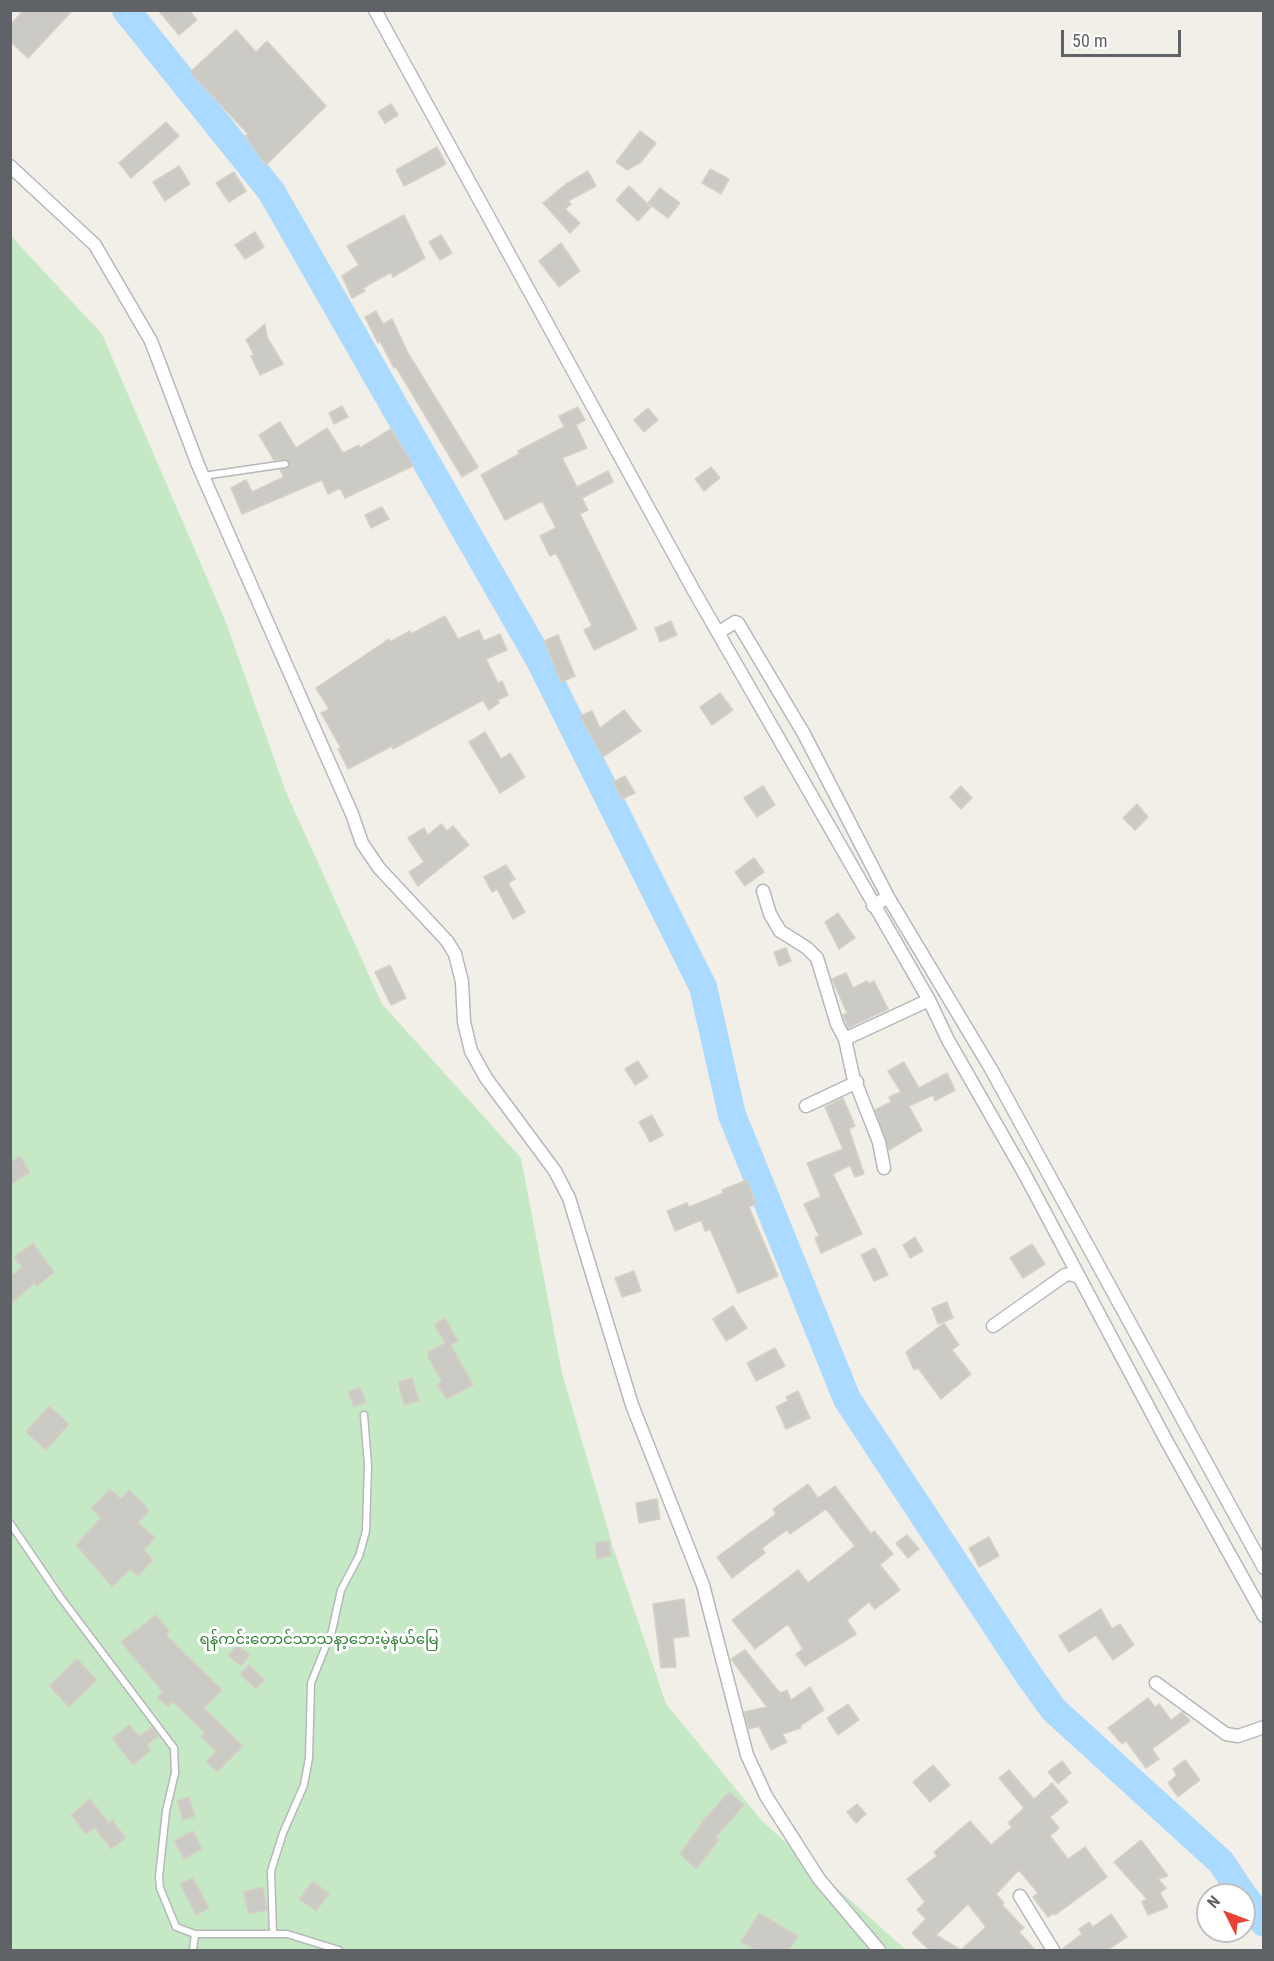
<!DOCTYPE html>
<html>
<head>
<meta charset="utf-8">
<style>
	body { margin:0 }
	#map { position:relative; width:1274px; height:1961px; overflow:hidden; background:#f1efe8; font-family:"Roboto Condensed",sans-serif }
	canvas { display:block }
	.frame { position:absolute; inset:0; border:12px solid #5f6368; pointer-events:none }
	.north { position:absolute; left:1196px; top:1883px; width:60px; height:60px; box-sizing:border-box; background:#fff; border:2px solid #bfc1c3; border-radius:50%; rotate:312deg; font-size:16px; font-weight:700; line-height:24px; text-align:center; color:#5f6368 }
	.north::after { content:''; display:block; margin:auto; width:21px; height:27px; background:#ea4335; clip-path:polygon(50% 0,100% 100%,50% 72%,0 100%) }
	.scale { position:absolute; left:1061px; top:30px; width:120px; height:27px; box-sizing:border-box; border:3px solid #5f6368; border-top:0; padding-left:8px; font-size:18px; line-height:21px; white-space:nowrap; color:#5f6368; -webkit-text-stroke:4px #fff; paint-order:stroke }
</style>
</head>
<body>
<div id="map">
<canvas width="1274" height="1961"></canvas>
<div class="frame"></div>
<div class="north">N</div>
<div class="scale">50 m</div>
</div>
<script>
const c = document.querySelector('canvas').getContext('2d');
c.lineJoin = 'round';
function fill(path, color) { c.fillStyle = color; c.fill(path, 'evenodd'); }
const poly = rows => new Path2D(rows.map(r => 'M' + r).join(''));
function trace(path, color, width, dash) { c.strokeStyle = color; c.lineWidth = width; c.lineCap = dash ? 'butt' : 'round'; c.setLineDash(dash || []); c.stroke(path); }
function drawText(font, color, halo, rows, align = 'center') {
  c.font = font + ' "Roboto Condensed","Noto Sans Myanmar",sans-serif'; c.lineWidth = 6; c.setLineDash([]); c.textBaseline = 'middle'; c.strokeStyle = halo; c.fillStyle = color; for (const [text, x, y, turn = 0] of rows) {
    c.save(); c.translate(x, y); c.rotate((+turn || 0) * Math.PI / 180); c.textAlign = isNaN(turn) ? turn : align; if (halo) c.strokeText(text, 0, 0); c.fillText(text, 0, 0); c.restore();
  }
}
fill(poly([
	[10,235,102,334,225,620,286,792,382,1004,521,1158,562,1373,613,1547,666,1704,763,1822,906,1950,11,1950]
]), '#c5e8c5');
trace(poly([
	[126,10,271,191,539,659,703,987,732,1115,847,1399,1030,1677,1054,1710,1221,1862,1243,1895],
	[1244,1896,1264,1923]
]), '#aadaff', 28);
const building = poly([
	[24,10,73,10,28,58,10,41,10,25,24,10],
	[158,10,189,10,197,20,179,35,158,10],
	[236,30,256,52,267,41,326,106,266,165,245,136,248,134,190,72,236,30],
	[391,104,398,115,385,123,378,112,391,104],
	[166,122,179,136,131,178,119,163,166,122],
	[640,131,656,143,641,162,627,170,616,162,640,131],
	[437,147,446,164,404,186,396,170,437,147],
	[179,166,190,184,165,201,153,182,179,166],
	[710,169,729,179,721,194,702,183,710,169],
	[588,171,596,186,568,201,571,204,565,209,580,223,570,233,543,203,566,184,588,171],
	[234,172,246,191,229,202,216,183,234,172],
	[629,186,651,207,638,221,616,200,629,186],
	[660,188,680,203,668,218,648,203,660,188],
	[404,215,425,258,393,277,391,272,363,288,365,291,352,298,342,276,359,265,347,246,404,215],
	[255,232,264,247,245,259,235,245,255,232],
	[441,235,452,253,440,260,429,242,441,235],
	[561,243,580,271,559,287,539,261,561,243],
	[376,311,383,324,392,319,408,353,478,467,462,477,396,367,394,368,380,341,378,343,365,317,376,311],
	[265,324,267,337,283,364,260,375,251,356,254,355,246,340,265,324],
	[342,406,348,417,334,424,329,413,342,406],
	[578,407,585,420,576,425,587,448,562,458,577,487,608,471,613,482,582,498,588,510,580,514,637,629,594,650,584,630,592,626,556,553,550,556,540,536,556,528,542,501,505,520,481,475,519,454,518,451,564,427,559,416,578,407],
	[648,408,658,420,644,432,634,420,648,408],
	[280,422,296,448,327,428,343,453,359,445,360,448,391,429,413,466,345,498,340,488,328,494,322,480,242,514,231,488,246,480,252,492,284,477,280,470,290,466,286,459,274,460,259,435,280,422],
	[711,467,720,478,704,491,695,479,711,467],
	[382,507,389,519,371,528,365,515,382,507],
	[445,616,458,639,479,630,484,641,500,634,507,650,486,659,498,683,502,681,508,695,498,700,499,703,489,710,483,700,393,749,392,746,348,769,338,749,341,748,321,713,329,709,316,688,389,639,390,642,410,631,411,634,445,616],
	[671,621,677,635,660,642,655,628,671,621],
	[558,635,575,676,561,682,544,641,558,635],
	[720,693,733,710,712,725,700,707,720,693],
	[624,710,641,731,603,757,580,716,592,711,600,728,624,710],
	[485,732,501,759,510,753,525,777,500,793,469,742,485,732],
	[625,776,635,793,622,799,613,782,625,776],
	[763,786,775,805,757,817,744,798,763,786],
	[961,786,972,798,961,809,950,797,961,786],
	[1137,804,1148,817,1135,830,1123,818,1137,804],
	[441,824,447,831,453,826,469,845,418,886,409,872,424,862,408,838,424,828,428,835,441,824],
	[754,858,764,872,745,886,735,872,754,858],
	[506,865,515,879,508,883,525,912,513,919,497,889,492,892,484,877,506,865],
	[838,913,855,938,839,949,825,922,838,913],
	[786,948,791,961,779,966,774,952,786,948],
	[390,965,406,998,391,1005,375,972,390,965],
	[846,973,853,988,867,981,869,984,874,981,888,1009,848,1028,843,1015,847,1013,832,979,846,973],
	[638,1061,648,1077,635,1085,625,1069,638,1061],
	[904,1062,919,1088,947,1073,955,1090,935,1101,933,1095,909,1106,922,1130,889,1150,875,1110,891,1102,889,1097,901,1092,888,1071,904,1062],
	[843,1098,855,1126,849,1129,864,1174,855,1177,850,1165,833,1174,862,1234,821,1253,815,1238,819,1236,804,1204,821,1197,807,1163,843,1149,825,1107,843,1098],
	[652,1115,663,1135,650,1142,639,1122,652,1115],
	[20,1156,30,1172,10,1185,10,1163,20,1156],
	[747,1180,756,1204,749,1207,778,1276,738,1293,710,1229,705,1231,701,1220,675,1231,667,1211,687,1203,689,1207,724,1193,722,1190,747,1180],
	[915,1237,923,1251,910,1258,903,1245,915,1237],
	[33,1243,54,1272,37,1286,34,1283,10,1305,10,1277,22,1267,14,1257,33,1243],
	[1032,1244,1045,1264,1023,1278,1010,1258,1032,1244],
	[875,1248,888,1275,874,1281,861,1255,875,1248],
	[634,1271,641,1291,622,1297,615,1278,634,1271],
	[947,1302,953,1318,938,1324,932,1308,947,1302],
	[733,1306,747,1328,726,1341,713,1319,733,1306],
	[445,1318,458,1341,451,1345,473,1385,447,1399,437,1385,442,1381,428,1357,428,1352,445,1343,434,1324,445,1318],
	[944,1323,959,1345,952,1350,971,1374,941,1399,918,1368,914,1370,906,1352,944,1323],
	[775,1348,785,1366,756,1381,747,1363,775,1348],
	[412,1378,419,1401,404,1405,398,1382,412,1378],
	[360,1387,366,1402,354,1407,348,1392,360,1387],
	[798,1391,810,1418,786,1429,776,1407,788,1401,786,1397,798,1391],
	[49,1406,69,1424,46,1450,26,1432,49,1406],
	[808,1484,818,1498,835,1486,871,1534,874,1531,893,1554,880,1565,900,1590,875,1609,869,1602,847,1620,856,1634,805,1666,796,1654,803,1649,788,1624,755,1649,732,1620,798,1570,808,1583,855,1546,826,1509,790,1534,787,1530,762,1548,765,1553,732,1578,717,1557,776,1514,773,1509,808,1484],
	[110,1489,121,1499,129,1490,144,1504,149,1511,138,1523,155,1537,144,1550,153,1560,138,1576,130,1569,112,1587,76,1545,101,1518,91,1508,110,1489],
	[657,1499,660,1519,639,1523,636,1503,657,1499],
	[907,1535,919,1549,908,1558,896,1543,907,1535],
	[989,1537,999,1556,979,1567,969,1548,989,1537],
	[609,1541,611,1556,597,1559,595,1543,609,1541],
	[684,1599,689,1636,673,1638,676,1667,661,1668,653,1604,684,1599],
	[1101,1609,1112,1629,1120,1624,1134,1645,1113,1660,1096,1635,1069,1652,1059,1636,1101,1609],
	[156,1615,169,1631,166,1635,222,1690,204,1708,243,1746,217,1772,206,1761,216,1751,201,1737,205,1733,173,1702,168,1707,157,1697,163,1692,121,1642,156,1615],
	[237,1645,250,1655,241,1666,228,1656,237,1645],
	[745,1650,780,1693,787,1690,791,1700,810,1687,824,1710,800,1726,801,1728,782,1734,787,1742,771,1750,759,1726,749,1729,744,1712,767,1707,731,1659,745,1650],
	[77,1659,97,1680,69,1707,49,1686,77,1659],
	[249,1665,265,1680,256,1689,240,1674,249,1665],
	[1148,1698,1155,1707,1159,1704,1171,1720,1182,1712,1190,1721,1152,1749,1159,1759,1146,1768,1126,1741,1122,1744,1108,1728,1148,1698],
	[848,1704,859,1720,838,1735,827,1718,848,1704],
	[129,1725,139,1736,152,1727,158,1736,147,1745,151,1750,133,1765,112,1738,129,1725],
	[1185,1760,1200,1780,1178,1797,1168,1783,1177,1775,1173,1769,1185,1760],
	[1062,1761,1071,1773,1058,1784,1048,1772,1062,1761],
	[933,1765,950,1785,930,1802,913,1782,933,1765],
	[1009,1770,1034,1799,1052,1783,1068,1802,1050,1817,1059,1828,1050,1836,1068,1859,1085,1847,1107,1877,1055,1915,1054,1913,1048,1917,1033,1897,1038,1893,1019,1870,996,1894,1004,1903,1002,1905,1024,1928,1019,1932,1035,1950,929,1950,912,1933,926,1919,917,1910,925,1902,907,1879,937,1856,934,1852,970,1821,991,1845,1012,1827,1008,1823,1024,1808,999,1778,1009,1770],
	[968,1904,986,1927,961,1950,936,1935,968,1904],
	[729,1792,744,1805,716,1837,719,1840,696,1869,680,1854,703,1821,729,1792],
	[189,1797,195,1816,183,1820,177,1801,189,1797],
	[90,1799,109,1823,112,1820,126,1838,111,1849,95,1828,86,1834,71,1815,90,1799],
	[857,1804,866,1814,856,1823,847,1812,857,1804],
	[193,1831,202,1849,184,1859,174,1841,193,1831],
	[1141,1840,1168,1876,1158,1879,1166,1888,1160,1893,1168,1907,1148,1915,1142,1902,1147,1899,1114,1862,1141,1840],
	[193,1878,209,1908,196,1915,180,1884,193,1878],
	[313,1881,329,1894,316,1911,299,1899,313,1881],
	[263,1887,267,1910,249,1914,243,1892,263,1887],
	[759,1913,798,1936,789,1950,756,1950,741,1942,759,1913],
	[1111,1914,1127,1937,1107,1950,1061,1950,1082,1934,1079,1929,1089,1922,1093,1927,1111,1914]
]);
fill(building, '#cccac5');
trace(building, '#d6d1c6', 1.5);
const service = poly([
	[203,476,285,464],
	[10,1523,61,1598,174,1748,175,1773,166,1811,159,1877,160,1888,176,1927,195,1934,287,1934,339,1950],
	[273,1933,271,1871,283,1833,304,1785,309,1758,311,1683,332,1631,341,1590,359,1556,366,1531,368,1465,364,1415],
	[193,1950,195,1934]
]);
const minor = poly([
	[375,10,694,591,929,1000,948,1040,1024,1173,1166,1440,1264,1616],
	[10,166,95,245,151,341,198,465,352,814,362,843,379,868,447,941,455,954,462,982,464,1022,471,1051,486,1078,555,1171,569,1198,632,1405,703,1585,747,1755,766,1796,819,1879,879,1950],
	[718,633,735,622,738,623,804,734,888,897],
	[763,891,770,914,780,931,807,948,817,958,837,1024,845,1039,929,1000],
	[873,906,888,897,991,1069,1264,1568],
	[845,1039,853,1076,879,1142,884,1168],
	[806,1106,857,1082],
	[993,1326,1065,1275,1071,1274,1080,1278],
	[1156,1683,1226,1734,1238,1736,1264,1727],
	[1020,1896,1053,1950]
]);
trace(service, '#b5b8bc', 9);
trace(minor, '#b5b8bc', 15);
trace(service, '#fff', 6);
trace(minor, '#fff', 12);
drawText('15px', '#348238', '#fff', [
	["ရန်ကင်းတောင်သာသနာ့ဘေးမဲ့နယ်မြေ",319,1640]
]);
</script>
</body>
</html>
